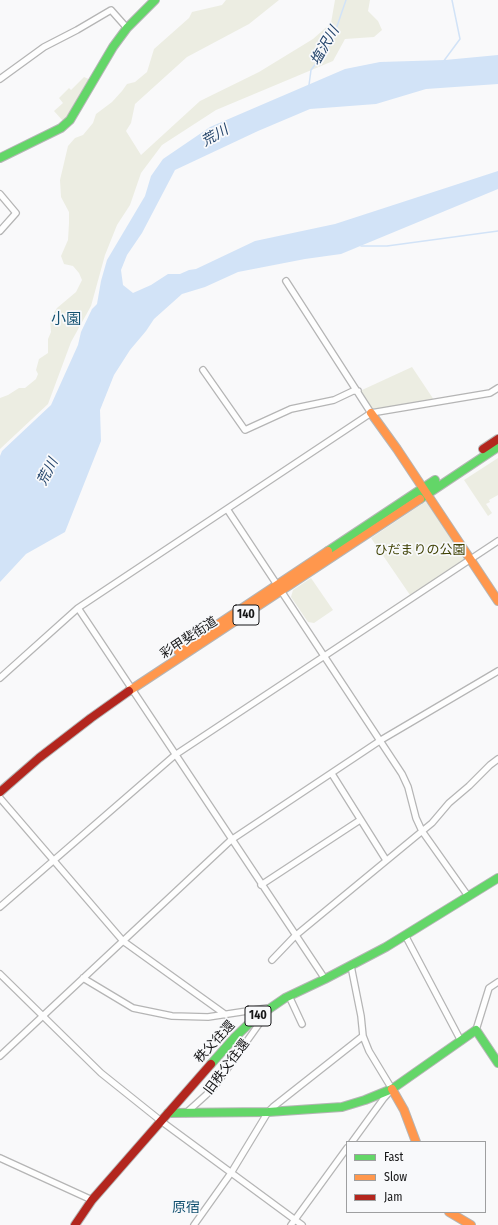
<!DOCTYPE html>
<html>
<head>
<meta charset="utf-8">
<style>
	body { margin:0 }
	#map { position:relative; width:498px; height:1225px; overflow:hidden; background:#f9f9fa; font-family:"Fira Sans Condensed",sans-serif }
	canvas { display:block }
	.legend { position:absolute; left:346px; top:1141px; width:140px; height:72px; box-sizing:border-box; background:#f8f9fb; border:1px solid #9e9fa0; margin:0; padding:5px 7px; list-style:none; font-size:12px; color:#171718 }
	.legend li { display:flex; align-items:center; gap:8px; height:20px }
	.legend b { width:20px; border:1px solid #9e9fa0 }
</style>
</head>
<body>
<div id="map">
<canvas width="498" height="1225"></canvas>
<ul class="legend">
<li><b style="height:5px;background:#63d668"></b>Fast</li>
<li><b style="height:5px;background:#ff974d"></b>Slow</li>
<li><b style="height:5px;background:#b3261e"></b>Jam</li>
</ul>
</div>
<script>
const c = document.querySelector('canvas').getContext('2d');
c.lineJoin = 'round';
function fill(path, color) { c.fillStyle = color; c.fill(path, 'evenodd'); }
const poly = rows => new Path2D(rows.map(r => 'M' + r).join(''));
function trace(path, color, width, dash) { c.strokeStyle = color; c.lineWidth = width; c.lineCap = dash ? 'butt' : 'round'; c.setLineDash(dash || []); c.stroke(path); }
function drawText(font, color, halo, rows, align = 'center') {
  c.font = font + ' "Fira Sans Condensed","Noto Sans JP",sans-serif'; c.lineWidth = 3.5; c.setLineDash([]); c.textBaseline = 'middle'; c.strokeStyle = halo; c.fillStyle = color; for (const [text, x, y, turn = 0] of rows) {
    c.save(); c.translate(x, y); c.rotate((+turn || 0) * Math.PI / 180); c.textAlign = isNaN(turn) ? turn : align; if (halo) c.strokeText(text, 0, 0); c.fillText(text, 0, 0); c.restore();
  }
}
fill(poly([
	[226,0,279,0,249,24,187,57,135,104,131,123,126,131,141,155,200,101,259,72,313,39,331,23,335,0,370,0,368,11,378,21,382,30,374,37,345,39,333,61,216,110,162,145,141,173,130,205,117,225,105,255,91,306,71,342,48,404,0,449,0,398,8,395,19,388,25,388,36,379,38,374,36,370,39,359,48,353,48,339,51,332,50,319,57,308,76,292,82,280,79,273,73,266,64,264,61,256,68,240,69,223,69,212,61,197,60,180,68,146,75,138,83,135,93,123,96,114,112,102,122,91,127,84,135,82,147,72,154,49,189,18,192,12,222,5],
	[84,77,91,80,71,114,63,121,54,111,63,103,59,98,69,88,71,90],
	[412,367,434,400,372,409,361,392,362,390],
	[498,458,498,495,489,500,490,502,486,504,492,513,488,516,464,480],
	[425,502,428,503,465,559,464,561,412,596,410,595,371,538],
	[311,578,333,610,314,623,308,622,291,597,293,590]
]), '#ecede2');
fill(poly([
	[498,55,498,84,426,89,376,104,310,109,258,131,175,170,142,233,127,255,121,270,123,285,133,293,151,285,168,274,180,274,189,270,196,269,255,241,335,224,498,171,498,189,341,254,305,259,238,272,205,287,182,294,154,319,146,331,130,350,114,375,100,410,101,441,65,532,26,554,0,582,0,456,2,451,51,405,78,345,81,332,92,309,97,304,101,281,107,260,145,196,151,176,163,159,210,127,345,69,380,62,445,60]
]), '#d2e3f7');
trace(poly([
	[443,62,460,39,452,0],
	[309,85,311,70,327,49,334,35,346,0],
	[361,246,387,246,498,231]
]), '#d2e3f7', 1.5);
const street = poly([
	[0,79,44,47,77,30,111,10,127,28],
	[0,194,16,213,0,231],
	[286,281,371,413],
	[203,370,245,430,291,409,334,400,353,391,358,391],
	[227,509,402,774,408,787,416,818,422,831,468,896],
	[78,608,325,979],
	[0,678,78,608,371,413,490,393,498,388],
	[332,774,386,860],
	[0,798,123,941,226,1015],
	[261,885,360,820],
	[0,907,175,755,498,541],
	[405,935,461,1041],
	[272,960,295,936,432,823,449,803,469,786,490,765,498,759],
	[351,966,361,1016,363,1036,369,1051,392,1089,384,1098,352,1142],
	[0,974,101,1073,161,1121,302,1225],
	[83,978,133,1008,172,1016,208,1017,267,1008],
	[289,996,302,1024],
	[476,1030,489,988,498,982],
	[0,1056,231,840,381,740,498,671],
	[186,1113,206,1095,215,1086,259,1024,260,1015],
	[0,1158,92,1200],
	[194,1225,231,1173,268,1112,273,1107,363,1036],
	[291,1225,347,1148]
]);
const fast = poly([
	[0,158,61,128,70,120,113,47,127,28,155,0],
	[420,499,498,447],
	[328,551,435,480],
	[211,1064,235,1037,253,1020,285,998,325,979,386,947,498,878],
	[168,1113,268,1112,342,1107,365,1100,392,1089,476,1030,498,1063]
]);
const slow = poly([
	[371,413,397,449,498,601],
	[178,651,328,551],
	[129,691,420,499],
	[392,1089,404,1110,416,1142],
	[449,1212,471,1225]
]);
const jam = poly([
	[483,449,498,439],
	[0,792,39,758,91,718,129,691],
	[75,1225,92,1200,211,1064]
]);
trace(street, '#b5b5b5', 8);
trace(fast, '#b5b5b5', 10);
trace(slow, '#b5b5b5', 10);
trace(jam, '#b5b5b5', 10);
trace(street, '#fefefe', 5.5);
trace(fast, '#63d668', 8);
trace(slow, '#ff974d', 8);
trace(jam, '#b3261e', 8);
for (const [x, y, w] of [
	[246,615,26],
	[258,1016,26]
]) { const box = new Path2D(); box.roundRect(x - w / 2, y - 10, w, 20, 3); c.fillStyle = '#f8f9fb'; c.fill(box); trace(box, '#171718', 1); }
drawText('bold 12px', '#171718', null, [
	["140",246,615],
	["140",258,1016]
]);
drawText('13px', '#3f4103', '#f8f9fb', [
	["ひだまりの公園",420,550]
]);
drawText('13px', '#171718', '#f8f9fb', [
	["彩甲斐街道",189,638,-33],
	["秩父往還",215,1042,-47],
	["旧秩父往還",227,1067,-53]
]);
drawText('italic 14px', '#23446b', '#f8f9fb', [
	["塩沢川",325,46,-60],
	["荒川",215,136,-30],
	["荒川",48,472,-63]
]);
drawText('14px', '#145271', '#f8f9fb', [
	["原宿",186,1208]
]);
drawText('15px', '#145271', '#f8f9fb', [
	["小園",66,320]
]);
</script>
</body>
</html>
